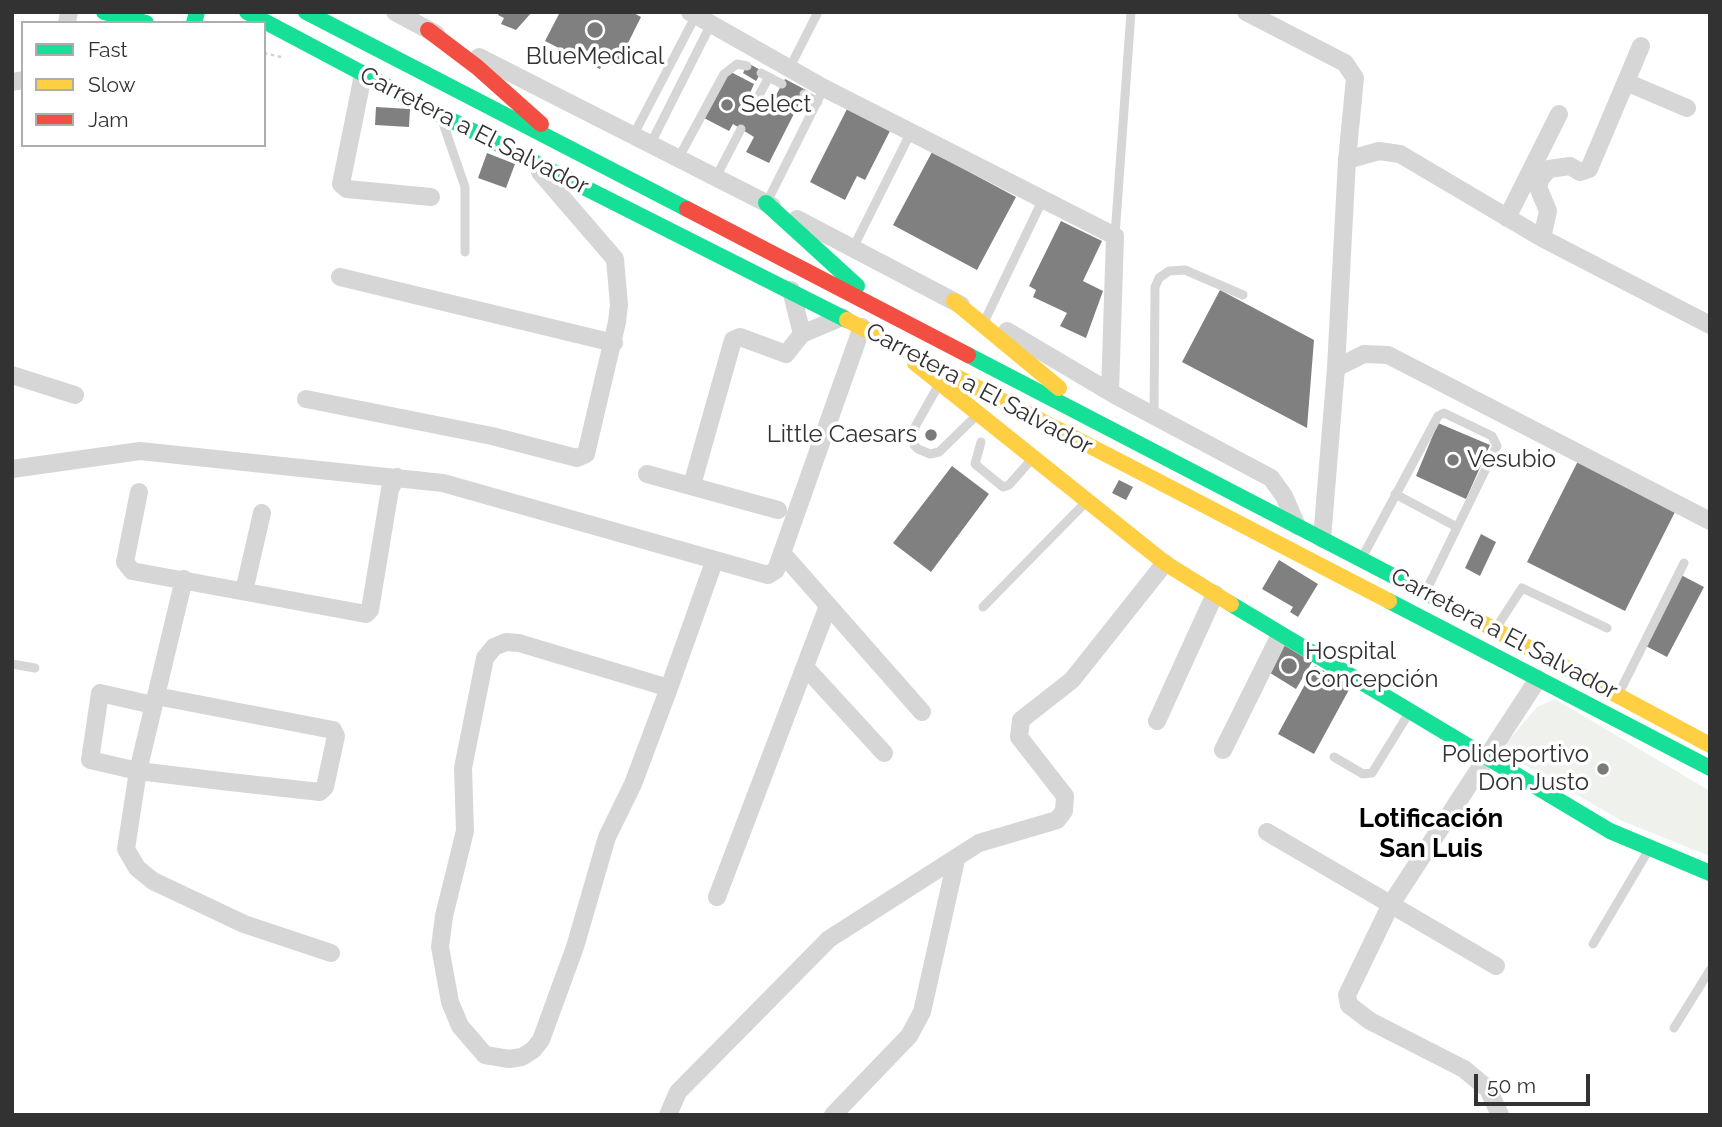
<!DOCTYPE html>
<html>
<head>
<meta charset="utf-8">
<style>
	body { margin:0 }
	#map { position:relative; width:1722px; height:1127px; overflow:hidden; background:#fff; font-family:Raleway,sans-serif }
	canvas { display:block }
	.frame { position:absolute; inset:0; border:14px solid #323232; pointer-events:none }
	.legend { position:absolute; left:21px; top:21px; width:245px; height:126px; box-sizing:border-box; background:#fff; border:2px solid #adadad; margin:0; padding:9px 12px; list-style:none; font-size:21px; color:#323232 }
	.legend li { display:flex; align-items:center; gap:14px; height:35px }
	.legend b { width:35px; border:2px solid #adadad }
	.scale { position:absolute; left:1474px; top:1074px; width:116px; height:32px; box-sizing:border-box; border:4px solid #323232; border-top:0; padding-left:9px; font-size:21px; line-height:24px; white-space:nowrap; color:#323232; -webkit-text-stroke:5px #fff; paint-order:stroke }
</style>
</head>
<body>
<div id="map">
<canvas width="1722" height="1127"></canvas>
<div class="frame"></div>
<ul class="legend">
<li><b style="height:9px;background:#16e098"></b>Fast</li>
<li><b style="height:9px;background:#ffcf43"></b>Slow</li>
<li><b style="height:9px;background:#f24e42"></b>Jam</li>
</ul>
<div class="scale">50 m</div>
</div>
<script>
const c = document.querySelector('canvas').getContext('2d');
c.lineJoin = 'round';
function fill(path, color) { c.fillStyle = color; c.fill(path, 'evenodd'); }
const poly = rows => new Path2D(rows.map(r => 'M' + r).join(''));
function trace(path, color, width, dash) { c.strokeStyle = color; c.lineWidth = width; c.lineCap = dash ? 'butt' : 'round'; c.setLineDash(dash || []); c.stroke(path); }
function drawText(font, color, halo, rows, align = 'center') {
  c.font = font + ' Raleway,sans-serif'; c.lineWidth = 7; c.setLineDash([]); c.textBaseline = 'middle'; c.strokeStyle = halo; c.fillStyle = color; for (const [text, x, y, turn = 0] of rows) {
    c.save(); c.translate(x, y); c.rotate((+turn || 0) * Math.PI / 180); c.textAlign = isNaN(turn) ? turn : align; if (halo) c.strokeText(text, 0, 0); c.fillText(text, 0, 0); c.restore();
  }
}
fill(poly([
	[1555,699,1710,791,1710,856,1622,821,1508,755,1507,742,1537,707]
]), '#eff2ec');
fill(poly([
	[500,12,532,12,516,30,501,24,504,18,498,15],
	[560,12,632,12,641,17,616,67,604,61,600,69,545,41],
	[748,63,762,71,756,81,743,73],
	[729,71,754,84,750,93,771,104,785,79,806,90,769,163,746,152,754,137,733,124,729,131,704,118],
	[376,107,410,109,409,127,375,125],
	[848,107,891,129,865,180,857,176,845,200,810,182],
	[932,152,1016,197,977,270,893,225],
	[487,153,515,164,506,188,478,178],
	[1061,221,1102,241,1083,281,1103,291,1086,338,1060,326,1067,313,1033,297,1036,290,1029,286],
	[1220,290,1314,340,1307,428,1182,362],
	[1438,423,1490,445,1466,499,1416,476],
	[1580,457,1678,506,1625,611,1527,562],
	[952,466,989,494,931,572,893,543],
	[1119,480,1133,487,1126,500,1112,493],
	[1481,534,1496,542,1480,576,1465,568],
	[1279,560,1318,584,1298,617,1290,612,1293,607,1262,589],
	[1681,575,1704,587,1667,657,1644,645],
	[1282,644,1312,662,1296,689,1267,671],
	[1315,666,1351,686,1314,754,1278,734]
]), '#808080');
trace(poly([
	[264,53,281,57]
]), '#d3d3d3', 2.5, [3.5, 3.5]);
trace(poly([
	[789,69,818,12],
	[761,73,782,84],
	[804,94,818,102],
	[758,97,769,77],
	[443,123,465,187,465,252],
	[633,136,695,17],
	[650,145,710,26],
	[678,159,724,74,737,64,747,66],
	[715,179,741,129],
	[769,198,824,88],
	[1115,236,1131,12],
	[853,248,911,132],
	[986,318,1043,199],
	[938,386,912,432,914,445,918,449,930,454,939,452,976,416],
	[1154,416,1155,287,1159,278,1169,271,1185,270,1243,295],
	[981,442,975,464,1003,487,1009,485,1031,460],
	[1395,494,1457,527],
	[1364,554,1438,416,1444,413,1492,436,1497,446,1428,587],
	[983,607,1085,503],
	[1498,625,1522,588,1607,628],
	[12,664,35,668],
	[1620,691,1684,563],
	[1334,757,1363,774,1372,773,1409,713],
	[1593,944,1648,851],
	[1674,1028,1710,970]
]), '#d6d6d6', 9);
trace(poly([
	[395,12,436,34],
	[690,12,824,88,1115,236,1110,392],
	[1246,12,1345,63,1355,78,1347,160,1336,368,1322,539],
	[67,23,69,12],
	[479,57,772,206],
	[363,75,341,184,347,189,431,197],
	[12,82,23,80],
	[1626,82,1687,108],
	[1347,160,1379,151,1400,154,1542,238,1710,325],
	[1507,218,1559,114],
	[797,219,961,305],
	[1542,238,1548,211,1538,187,1541,178,1549,169,1570,166,1580,172,1589,169,1641,46],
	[340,277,614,343],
	[791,290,802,334],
	[1007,331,1115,395,1271,478,1284,496,1297,526],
	[1336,368,1364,354,1388,355,1710,521],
	[12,375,75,395],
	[306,399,492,436,577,458,586,454,617,322,619,305,615,259,540,172],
	[12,469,140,451,443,483,768,575,776,570,782,553,862,327],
	[647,474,778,510],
	[692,485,733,340,740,337,786,354,802,334,842,317],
	[139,492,125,562,132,571,366,614,370,610,390,489,397,477],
	[782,553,922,712],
	[184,579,138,771,126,849,137,868,153,881,244,924,331,953],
	[244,591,262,513],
	[806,668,884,753],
	[669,688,519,643,506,642,494,647,485,658,463,768,465,831,444,916,440,947,450,1002,460,1026,485,1055,509,1059,522,1057,533,1050,541,1040,575,947,607,837,633,784,669,688,714,562],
	[153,705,100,693,90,760,138,771,230,782,320,792,325,787,336,736,333,730,156,696],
	[1157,721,1215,594],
	[1223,750,1280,635],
	[1267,832,1496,966],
	[717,897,828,606],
	[668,1115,678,1092,829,939,979,843,1057,820,1064,811,1065,796,1019,737,1021,720,1072,680,1165,563],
	[833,1115,909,1036,922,1012,956,860],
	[1500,1115,1488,1089,1464,1069,1370,1021,1349,1005,1347,995,1391,904,1538,679]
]), '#d6d6d6', 18);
trace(poly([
	[104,12,146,23],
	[247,12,441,115,847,320],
	[306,12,687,209],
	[194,23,197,12],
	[766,203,857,286],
	[968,355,1447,604],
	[1389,601,1710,768],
	[1231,604,1610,831,1710,873]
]), '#16e098', 16);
trace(poly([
	[954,301,1059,388],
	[847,320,1389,601],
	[915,363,1165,563,1231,604],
	[1447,604,1710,745]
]), '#ffcf43', 16);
trace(poly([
	[428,30,477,67,541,124],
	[687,209,968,355]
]), '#f24e42', 16);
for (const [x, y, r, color] of [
	[595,30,9,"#7a7a7a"],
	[727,105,7,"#7a7a7a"],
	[931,435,7,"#7a7a7a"],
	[1453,460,7,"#7a7a7a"],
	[1289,666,9,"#7a7a7a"],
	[1603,769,7,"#7a7a7a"]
]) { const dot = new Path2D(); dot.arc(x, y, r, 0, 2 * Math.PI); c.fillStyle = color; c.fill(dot); trace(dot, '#fff', 2.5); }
drawText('24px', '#323232', '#fff', [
	["BlueMedical",595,57,"center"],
	["Select",741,105],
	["Little Caesars",917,435,"right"],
	["Vesubio",1467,460],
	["Hospital",1305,652],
	["Concepción",1305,680],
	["Polideportivo",1589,755,"right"],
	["Don Justo",1589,783,"right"]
], 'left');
drawText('24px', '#323232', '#fff', [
	["Carretera a El Salvador",474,131,27],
	["Carretera a El Salvador",979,389,28],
	["Carretera a El Salvador",1504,634,28]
]);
drawText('bold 26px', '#000', '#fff', [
	["Lotificación",1431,819],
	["San Luis",1431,849]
]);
</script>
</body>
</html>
